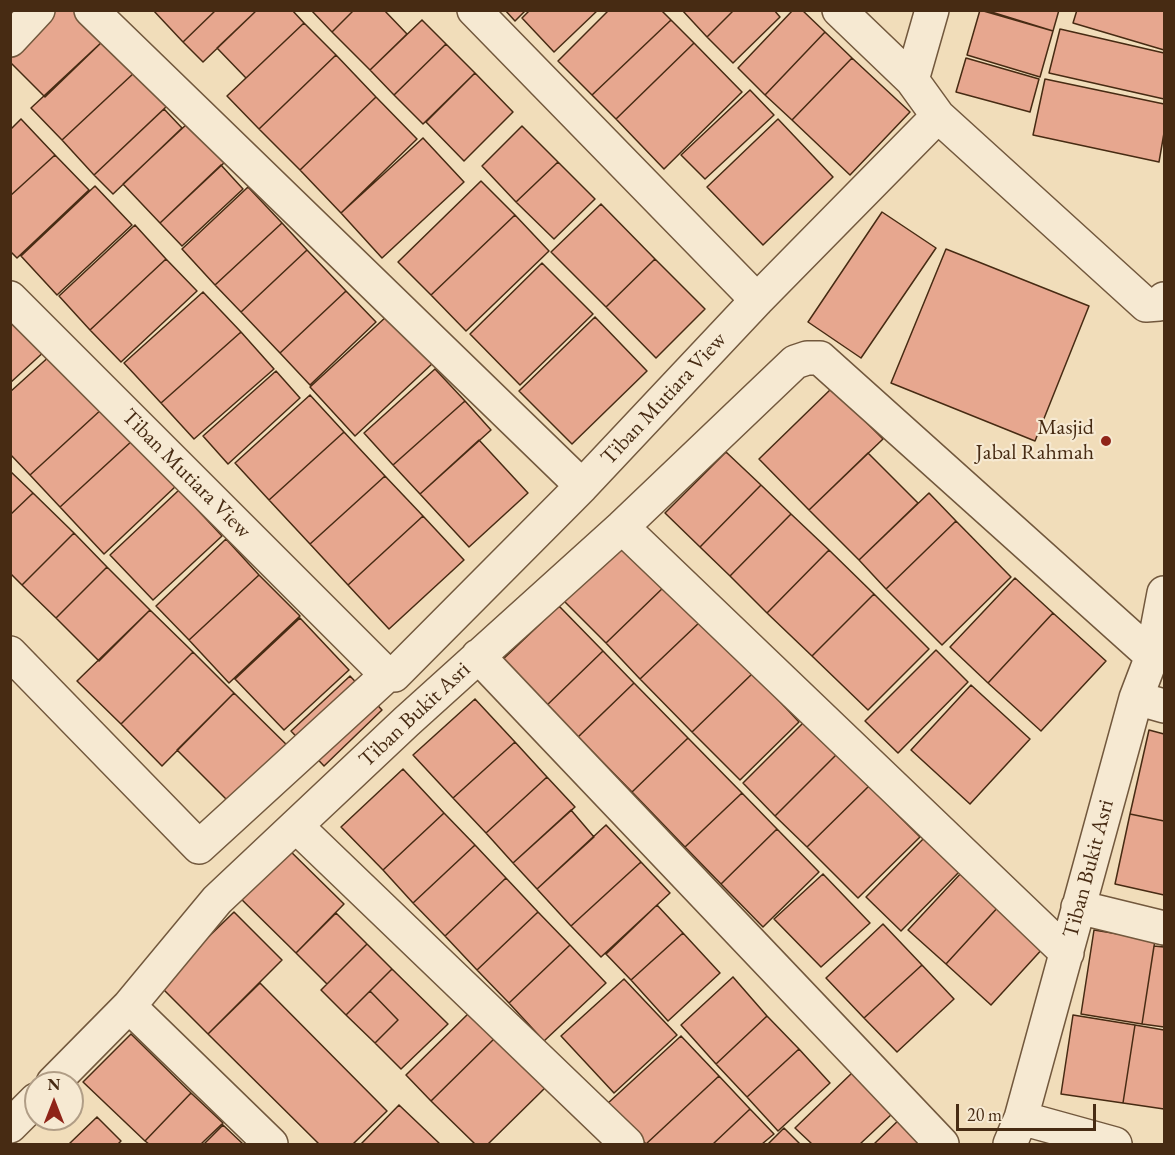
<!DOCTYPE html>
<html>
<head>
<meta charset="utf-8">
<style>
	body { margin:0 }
	#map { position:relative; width:1175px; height:1155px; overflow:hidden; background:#f1ddba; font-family:"EB Garamond",serif }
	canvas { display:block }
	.frame { position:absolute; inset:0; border:12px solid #472b13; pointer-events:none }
	.north { position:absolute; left:24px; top:1071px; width:60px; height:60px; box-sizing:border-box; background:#f6e9d2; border:2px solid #b09d86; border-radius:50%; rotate:0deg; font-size:16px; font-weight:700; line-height:24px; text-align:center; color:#472b13 }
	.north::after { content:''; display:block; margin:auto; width:21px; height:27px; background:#8f2418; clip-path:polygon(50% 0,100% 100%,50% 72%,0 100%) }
	.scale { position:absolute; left:956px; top:1104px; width:140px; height:27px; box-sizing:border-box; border:3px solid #472b13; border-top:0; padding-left:8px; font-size:18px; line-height:21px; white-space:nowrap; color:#472b13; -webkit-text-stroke:4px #f6e9d2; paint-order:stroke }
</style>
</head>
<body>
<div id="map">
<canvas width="1175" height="1155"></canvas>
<div class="frame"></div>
<div class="north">N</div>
<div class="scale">20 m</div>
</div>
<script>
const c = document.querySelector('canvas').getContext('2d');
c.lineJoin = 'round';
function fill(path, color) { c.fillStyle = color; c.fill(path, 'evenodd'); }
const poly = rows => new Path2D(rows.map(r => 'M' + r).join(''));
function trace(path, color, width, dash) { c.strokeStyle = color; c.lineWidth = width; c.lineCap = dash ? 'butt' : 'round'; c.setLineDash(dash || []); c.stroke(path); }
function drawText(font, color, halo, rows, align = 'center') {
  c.font = font + ' "EB Garamond",serif'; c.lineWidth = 4.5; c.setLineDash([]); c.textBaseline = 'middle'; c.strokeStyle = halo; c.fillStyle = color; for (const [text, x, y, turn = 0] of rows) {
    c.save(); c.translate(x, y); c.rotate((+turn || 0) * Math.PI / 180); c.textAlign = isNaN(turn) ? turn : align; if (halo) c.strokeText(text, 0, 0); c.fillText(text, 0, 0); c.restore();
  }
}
const building = poly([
	[52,10,76,10,104,40,45,97,10,62,10,50,52,10],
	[153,10,216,10,183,42,153,10],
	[216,10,257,10,203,62,183,42,216,10],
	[257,10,292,10,304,23,246,78,217,48,257,10],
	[311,10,354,10,332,32,311,10],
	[354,10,384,10,407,34,370,70,332,32,354,10],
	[505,10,526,10,515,21,505,10],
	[530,10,598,10,554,52,522,18,530,10],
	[609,10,661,10,671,20,592,95,558,61,609,10],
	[682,10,734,10,707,37,682,10],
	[734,10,774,10,780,17,733,63,707,37,734,10],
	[793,10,802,10,825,32,765,95,738,68,793,10],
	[980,10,1053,31,1040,77,967,55,980,10],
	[985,10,1059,10,1053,31,985,10],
	[1077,10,1164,10,1164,50,1073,23,1077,10],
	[422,20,446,44,394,95,370,70,422,20],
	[671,20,694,43,616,119,592,95,671,20],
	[304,23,336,55,259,129,227,96,304,23],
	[1060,29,1164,53,1164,99,1049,73,1060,29],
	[825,32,852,58,792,120,765,95,825,32],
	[104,40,135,72,62,140,31,108,104,40],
	[694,43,742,92,664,169,616,119,694,43],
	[446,44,475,73,423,124,394,95,446,44],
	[336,55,376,97,300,170,259,129,336,55],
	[852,58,910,112,850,175,792,120,852,58],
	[966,58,1039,79,1030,112,956,92,966,58],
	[135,72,167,106,94,175,62,140,135,72],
	[475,73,513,112,464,161,426,122,475,73],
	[1045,79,1164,104,1164,133,1159,162,1033,135,1045,79],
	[750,90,774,115,705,179,681,155,750,90],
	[376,97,417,139,341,213,300,170,376,97],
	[164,109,182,128,113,194,94,175,164,109],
	[21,119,55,155,10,196,10,130,21,119],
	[778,119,833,177,763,245,707,187,778,119],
	[188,123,225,162,160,223,123,184,188,123],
	[522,126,558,162,516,202,482,166,522,126],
	[423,138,464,182,382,258,341,213,423,138],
	[55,155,89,190,17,258,10,251,10,196,55,155],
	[558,162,595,199,554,239,516,202,558,162],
	[221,165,243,189,182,246,160,223,221,165],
	[481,181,515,215,431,295,398,262,481,181],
	[95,186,132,225,57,295,21,256,95,186],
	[248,187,282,223,215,285,182,249,248,187],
	[601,204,655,259,606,307,551,252,601,204],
	[882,212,936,248,861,358,808,322,882,212],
	[515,215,549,251,466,331,431,295,515,215],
	[282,223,307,250,241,312,215,285,282,223],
	[135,225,166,259,90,330,59,296,135,225],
	[946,249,1089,306,1035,441,891,383,946,249],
	[307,250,346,291,280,353,241,312,307,250],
	[166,259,197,291,121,362,90,330,166,259],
	[655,259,705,309,656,358,606,307,655,259],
	[542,263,593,314,520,385,470,334,542,263],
	[346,291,376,322,310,385,280,353,346,291],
	[203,292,241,332,161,403,124,363,203,292],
	[387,316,433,363,355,436,310,387,387,316],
	[595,317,647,371,572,444,519,391,595,317],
	[10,322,47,349,10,383,10,322],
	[241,332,274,369,194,439,161,403,241,332],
	[52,354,103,408,30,475,10,454,10,392,52,354],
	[435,369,465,401,393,465,364,433,435,369],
	[276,371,300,398,228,464,203,436,276,371],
	[832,388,883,439,809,510,759,459,832,388],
	[310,395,344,432,269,500,235,463,310,395],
	[465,401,491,430,420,494,393,465,465,401],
	[103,408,133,440,60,507,30,475,103,408],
	[344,432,385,476,310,544,269,500,344,432],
	[133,440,176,486,104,554,60,507,133,440],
	[479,440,528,493,469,547,420,494,479,440],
	[726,452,761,485,700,547,665,513,726,452],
	[868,453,918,503,859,560,809,510,868,453],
	[10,471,33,493,10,515,10,471],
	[385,476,423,516,348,585,310,544,385,476],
	[761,485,791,514,730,576,700,547,761,485],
	[179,490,222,536,153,600,110,555,179,490],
	[33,493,74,533,22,585,10,573,10,515,33,493],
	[929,493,956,521,886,589,859,560,929,493],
	[791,514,829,550,767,613,730,576,791,514],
	[423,516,464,560,389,629,348,585,423,516],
	[956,521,1011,577,942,645,886,589,956,521],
	[74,533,107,567,56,618,22,585,74,533],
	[226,539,259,575,189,640,156,606,226,539],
	[622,539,666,585,606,643,561,598,622,539],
	[829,550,874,594,812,656,767,613,829,550],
	[107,567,150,610,99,661,56,618,107,567],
	[259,575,300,616,229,683,189,640,259,575],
	[1015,578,1053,613,988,683,950,647,1015,578],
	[666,585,701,621,640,679,606,643,666,585],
	[874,594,929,649,868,710,812,656,874,594],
	[559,606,603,651,544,708,499,663,559,606],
	[150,610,193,652,121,724,77,681,150,610],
	[1053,613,1106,661,1041,731,988,683,1053,613],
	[300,618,349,670,284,730,235,679,300,618],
	[701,621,753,673,692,732,640,679,701,621],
	[936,650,968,682,898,753,865,721,936,650],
	[603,651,634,683,575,740,544,708,603,651],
	[193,652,234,693,162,766,121,724,193,652],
	[753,673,799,722,740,780,692,732,753,673],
	[350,676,382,710,324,766,291,731,350,676],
	[634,683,688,738,632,792,578,737,634,683],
	[971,685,1030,739,970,804,911,750,971,685],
	[234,693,295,753,237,810,177,750,234,693],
	[475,699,515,742,453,798,413,755,475,699],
	[805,721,837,754,775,816,743,783,805,721],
	[1149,730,1164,734,1164,821,1130,814,1149,730],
	[688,738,742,793,685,847,632,792,688,738],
	[515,742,547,777,486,833,453,798,515,742],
	[837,754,869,786,807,847,775,816,837,754],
	[403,769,444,813,383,870,341,827,403,769],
	[547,777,575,807,513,863,486,833,547,777],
	[869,786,920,837,858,898,807,847,869,786],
	[742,793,777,829,721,884,685,847,742,793],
	[571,810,594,837,537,889,513,863,571,810],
	[444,813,475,845,413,903,383,870,444,813],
	[1130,814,1164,821,1164,895,1115,884,1130,814],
	[606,825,641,862,571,926,537,889,606,825],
	[777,829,819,872,763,927,721,884,777,829],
	[929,833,963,868,901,931,866,897,929,833],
	[284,845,344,904,296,953,235,893,284,845],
	[475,845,506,878,445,936,413,903,475,845],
	[641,862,670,893,601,957,571,926,641,862],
	[963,871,1000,905,946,964,908,930,963,871],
	[823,874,870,923,821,967,774,919,823,874],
	[506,878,538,912,477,970,445,936,506,878],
	[657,905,683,933,631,980,606,954,657,905],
	[1000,905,1045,946,991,1005,946,964,1000,905],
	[234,912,282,960,208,1034,159,985,234,912],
	[538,912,570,945,509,1003,477,970,538,912],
	[336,913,367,944,327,984,296,953,336,913],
	[883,924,922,965,864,1018,826,978,883,924],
	[1094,930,1155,940,1142,1024,1081,1014,1094,930],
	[683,933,720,973,668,1021,631,980,683,933],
	[367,944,392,969,346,1015,321,990,367,944],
	[570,945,606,983,544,1041,509,1003,570,945],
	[1154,946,1164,947,1164,1027,1142,1024,1154,946],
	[922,965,954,999,897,1052,864,1018,922,965],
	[392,969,448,1024,401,1069,375,1043,398,1020,370,991,392,969],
	[733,977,767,1016,716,1064,681,1025,733,977],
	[624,979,677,1035,614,1093,561,1036,624,979],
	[260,983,387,1111,353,1144,319,1144,208,1034,260,983],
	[370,991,398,1020,375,1043,346,1015,370,991],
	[472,1010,497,1036,431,1101,406,1075,472,1010],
	[1073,1015,1135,1025,1123,1103,1061,1094,1073,1015],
	[767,1016,799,1049,747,1097,716,1064,767,1016],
	[1135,1025,1164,1030,1164,1109,1123,1103,1135,1025],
	[131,1034,191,1093,145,1141,83,1082,131,1034],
	[497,1036,547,1086,488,1144,475,1144,431,1101,497,1036],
	[681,1036,719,1076,646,1144,607,1104,681,1036],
	[799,1049,830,1083,778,1131,747,1097,799,1049],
	[853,1072,893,1113,860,1144,812,1144,795,1128,853,1072],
	[719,1076,750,1109,713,1144,646,1144,719,1076],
	[191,1093,223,1123,201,1144,149,1144,145,1141,191,1093],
	[399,1105,440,1144,361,1144,399,1105],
	[750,1109,774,1134,762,1144,713,1144,750,1109],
	[905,1114,935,1144,874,1144,905,1114],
	[97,1117,121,1141,118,1144,69,1144,97,1117],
	[223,1125,243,1144,204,1144,223,1125],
	[784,1128,800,1144,768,1144,784,1128]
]);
fill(building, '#e7a78f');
trace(building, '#472b13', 1.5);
const street = poly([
	[91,10,582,486],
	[474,10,757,300],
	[839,10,912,80,938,116,1146,305,1159,304,1164,299],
	[10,40,38,10],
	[912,80,932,10],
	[10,298,387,675,394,675,582,486,757,300,938,116],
	[622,527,1067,953],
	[10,653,199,847,387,675],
	[478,656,942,1144],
	[1136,698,1164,706],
	[296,826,627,1144],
	[1078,907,1164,928],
	[129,1006,271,1144],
	[53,1083,129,1006,217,900,406,722,622,527,795,362,807,358,820,358,1152,656],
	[1021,1118,1115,1144],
	[10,1126,36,1100],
	[1010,1144,1021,1118,1136,698,1152,656,1164,593]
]);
trace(street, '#72583d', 36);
trace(street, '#f6e9d2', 33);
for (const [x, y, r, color] of [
	[1106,441,6,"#8f2418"]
]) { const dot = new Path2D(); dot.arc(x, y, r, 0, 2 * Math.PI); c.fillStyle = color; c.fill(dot); trace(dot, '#f6e9d2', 2); }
drawText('22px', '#472b13', '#f6e9d2', [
	["Tiban Mutiara View",664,399,-47],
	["Tiban Mutiara View",186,474,45],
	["Tiban Bukit Asri",415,715,-43],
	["Tiban Bukit Asri",1089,869,-75]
]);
drawText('22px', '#472b13', '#f6e9d2', [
	["Masjid",1094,428],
	["Jabal Rahmah",1094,453]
], 'right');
</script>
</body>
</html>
